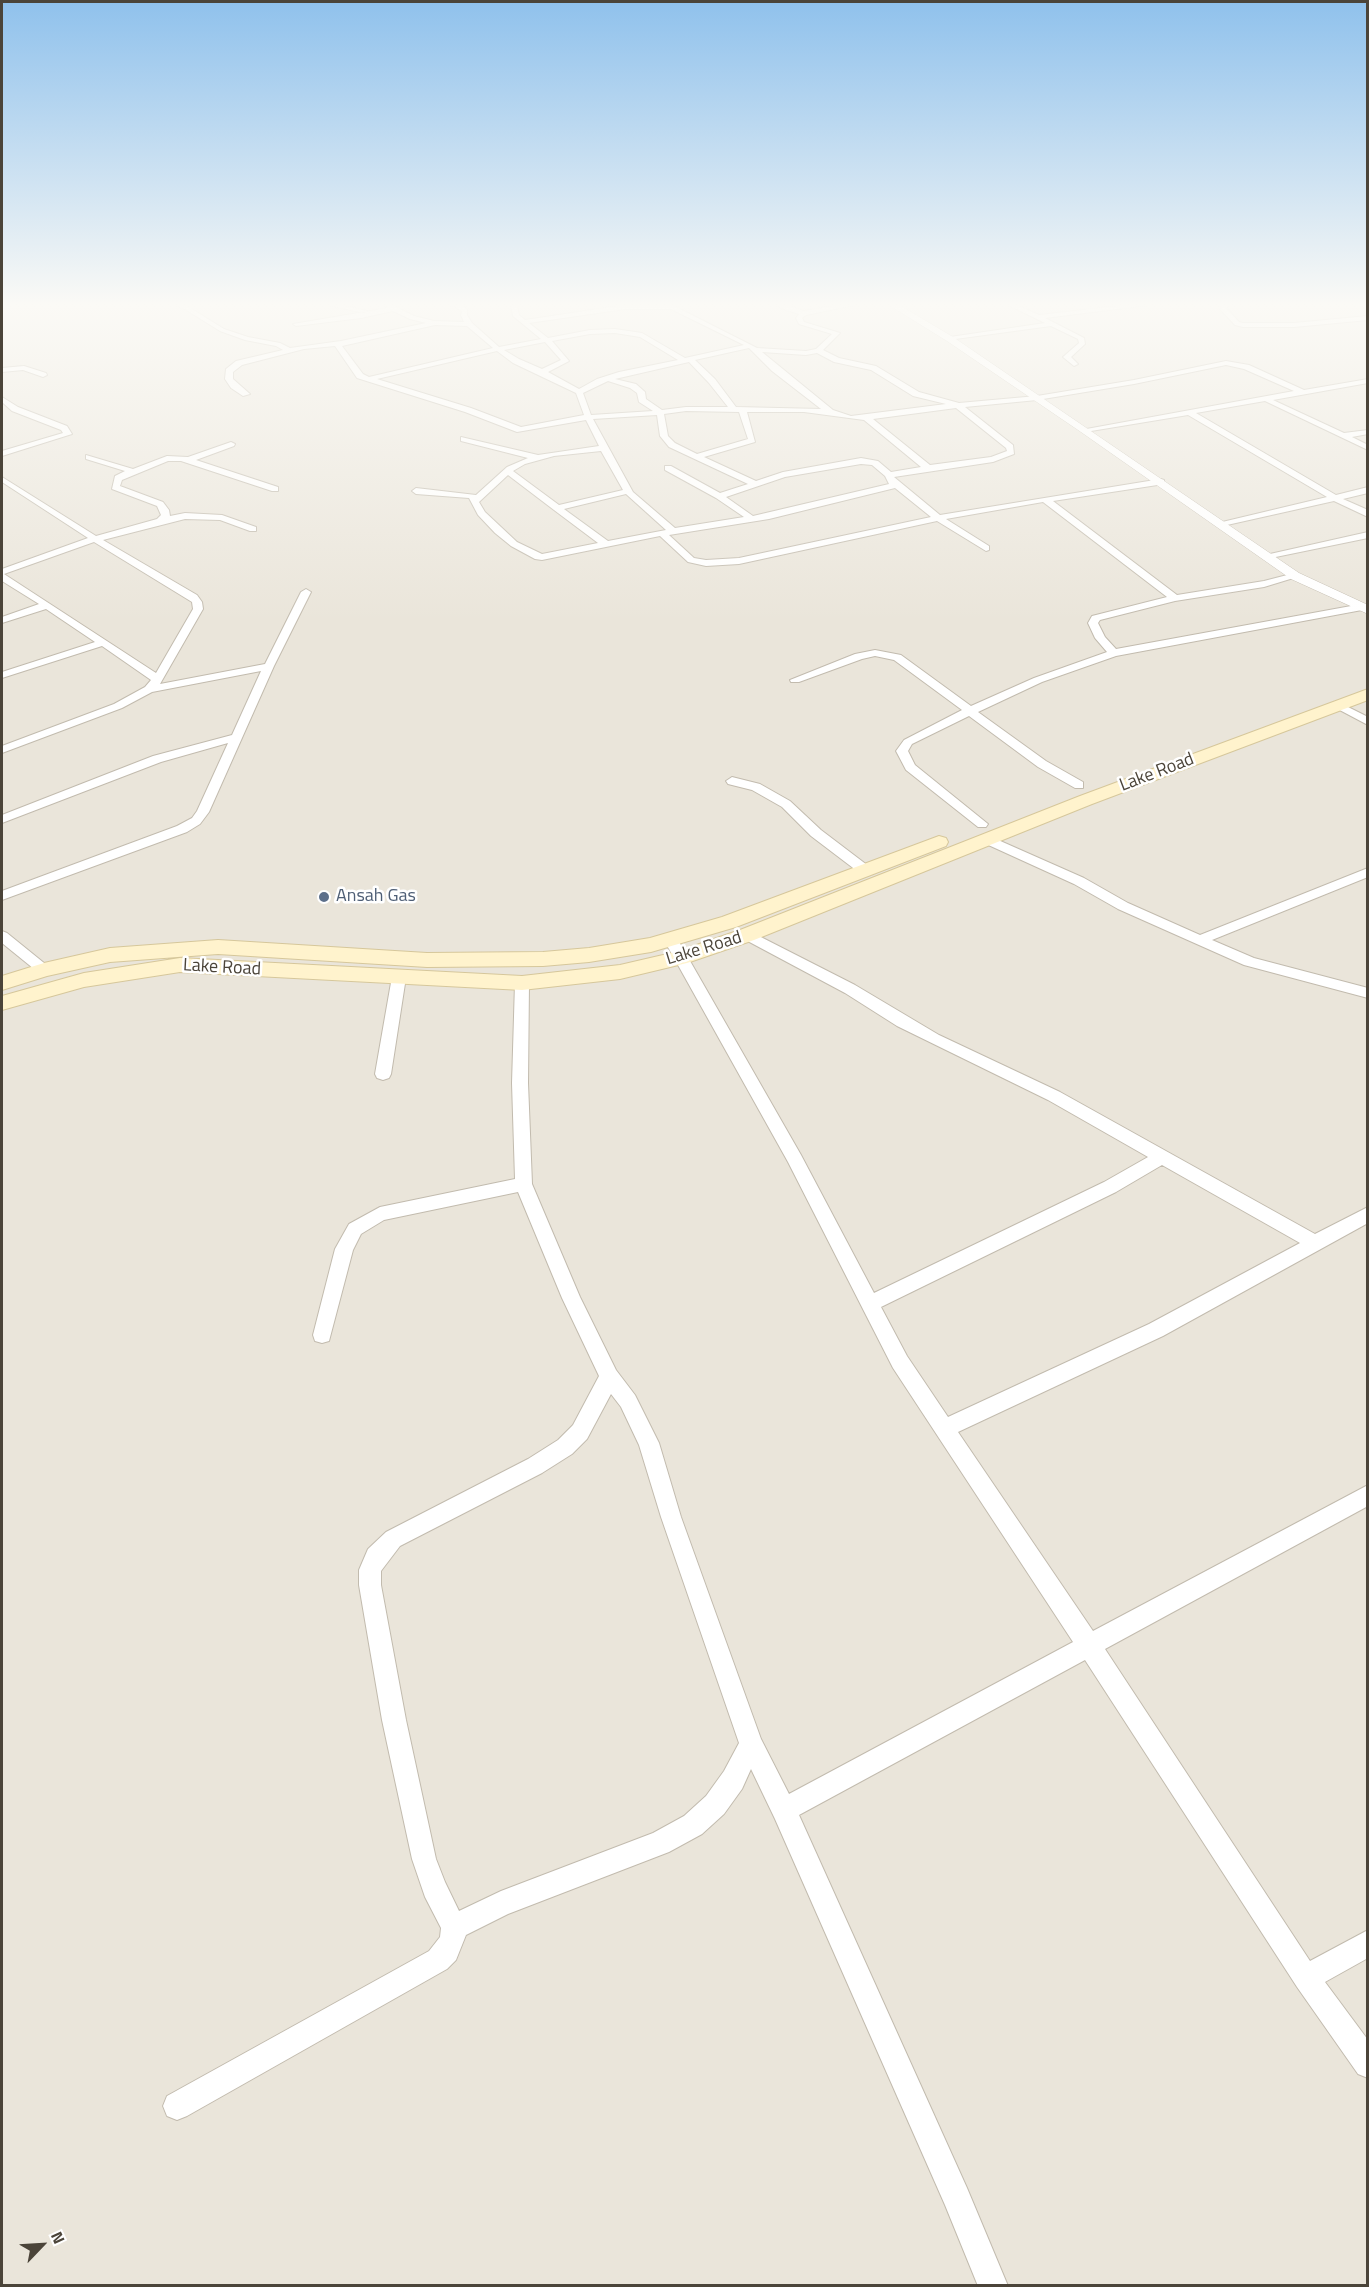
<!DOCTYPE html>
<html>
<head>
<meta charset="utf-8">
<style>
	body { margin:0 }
	#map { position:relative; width:1369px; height:2287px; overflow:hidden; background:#f6f3ec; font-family:"Titillium Web",sans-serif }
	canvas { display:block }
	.frame { position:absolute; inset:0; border:3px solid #4b4439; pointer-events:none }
	.north { position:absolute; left:12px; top:2215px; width:60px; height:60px; -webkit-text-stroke:4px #fff; paint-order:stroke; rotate:65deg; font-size:16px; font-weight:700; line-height:24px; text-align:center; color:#4b4439 }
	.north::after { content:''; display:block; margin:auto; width:21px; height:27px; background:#4b4439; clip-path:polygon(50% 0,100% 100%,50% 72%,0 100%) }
</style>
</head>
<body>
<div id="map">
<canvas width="1369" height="2287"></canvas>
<div class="frame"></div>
<div class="north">N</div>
</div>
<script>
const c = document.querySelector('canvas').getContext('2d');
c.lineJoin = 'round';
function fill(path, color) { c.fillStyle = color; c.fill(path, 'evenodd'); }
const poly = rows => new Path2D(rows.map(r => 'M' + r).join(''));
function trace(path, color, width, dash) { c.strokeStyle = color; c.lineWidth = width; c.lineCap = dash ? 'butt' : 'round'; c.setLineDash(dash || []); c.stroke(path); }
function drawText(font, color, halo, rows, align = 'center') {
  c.font = font + ' "Titillium Web",sans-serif'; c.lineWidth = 5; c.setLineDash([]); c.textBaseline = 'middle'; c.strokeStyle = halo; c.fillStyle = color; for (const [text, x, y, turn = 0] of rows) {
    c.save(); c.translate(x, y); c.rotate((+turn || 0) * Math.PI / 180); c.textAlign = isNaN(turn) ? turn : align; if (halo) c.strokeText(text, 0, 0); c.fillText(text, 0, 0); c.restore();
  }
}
fill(poly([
	[2,302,1367,302,1367,2285,2,2285]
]), '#eae5da');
const minor = poly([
	[167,302,187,306,224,329,248,337,280,343,290,348,341,341,426,323,410,319,393,311,361,318,296,326,293,324,388,308,381,302,386,302,414,316,434,321,464,322,461,315,462,311,447,302,455,302,467,309,467,315,472,323,499,347,541,339,513,316,510,302,516,302,519,315,525,320,625,305,672,305,757,348,806,351,816,349,832,334,799,324,796,318,799,314,786,310,770,302,778,302,804,311,856,302,869,302,806,315,802,318,804,322,840,333,823,350,839,358,876,366,919,392,959,403,1037,396,1134,380,1226,361,1249,365,1304,390,1368,379,1368,383,1273,400,1344,433,1368,430,1368,434,1352,437,1368,445,1368,450,1265,401,1196,413,1336,495,1368,487,1368,493,1343,499,1368,510,1368,517,1334,501,1218,527,1218,523,1327,497,1188,415,1085,432,1081,430,1294,391,1244,369,1226,365,1134,384,1037,400,965,407,1013,445,1014,454,993,462,894,477,940,515,1161,479,1164,480,1164,484,1053,501,1177,595,1264,581,1295,573,1300,576,1264,587,1175,601,1100,620,1098,623,1105,637,1116,649,1362,604,1367,607,1362,610,1116,656,1042,682,978,712,1046,761,1083,782,1083,788,1075,788,1038,767,969,716,912,744,908,751,915,765,988,824,986,827,978,827,906,770,896,751,904,740,962,710,894,660,875,656,862,659,799,682,791,682,790,680,855,654,875,650,901,655,971,706,1034,678,1107,652,1095,638,1088,623,1092,616,1167,597,1043,502,946,519,989,546,989,550,986,551,937,521,739,564,706,566,688,562,660,536,542,560,535,559,511,546,495,533,478,515,469,498,416,494,412,491,416,488,476,495,507,467,528,458,461,441,461,437,538,455,599,446,586,420,517,432,465,412,357,378,335,346,304,349,242,365,233,372,233,379,250,394,243,396,231,388,225,379,226,369,236,361,283,350,276,346,245,340,220,331,183,308,167,302],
	[625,309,671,309,744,345,685,358,642,333,615,329,590,330,548,338,529,323,625,309],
	[435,325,467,326,493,348,369,377,363,374,342,346,435,325],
	[615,333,640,337,678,360,619,372,597,379,579,389,548,372,569,361,552,341,590,334,615,333],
	[545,342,561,360,542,369,519,359,504,350,545,342],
	[749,348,772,371,821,409,736,407,715,379,695,360,749,348],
	[497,351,513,363,576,393,584,415,521,427,471,408,377,379,497,351],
	[762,352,806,355,817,353,834,362,871,370,913,396,946,404,851,416,833,410,762,352],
	[689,362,709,383,728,407,686,407,662,410,646,399,645,392,636,384,615,379,689,362],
	[608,381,630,388,637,393,639,402,653,411,591,415,583,393,608,381],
	[956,408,1006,448,1007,451,991,457,930,465,873,419,956,408],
	[686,411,739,412,748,439,697,454,675,443,668,436,664,414,686,411],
	[747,412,804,412,864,420,921,467,891,472,878,461,861,458,783,472,756,481,704,457,755,442,747,412],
	[657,415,660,436,669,447,748,484,720,493,671,466,665,466,665,470,716,498,744,517,675,528,633,492,593,419,657,415],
	[601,451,623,490,559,505,513,471,525,464,554,456,601,451],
	[861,464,872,465,885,476,889,484,753,516,726,497,785,477,861,464],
	[508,475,554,510,598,543,542,554,517,542,485,512,479,502,508,475],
	[895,488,931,517,739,558,706,560,694,558,669,535,769,519,895,488],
	[626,494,666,530,608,541,564,509,626,494],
	[315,302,327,302,367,311,364,313,315,302],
	[888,302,905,302,890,305,888,302],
	[1002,302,1010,302,1039,315,1153,302,1172,302,1045,318,1084,338,1085,344,1071,357,1078,364,1074,366,1063,357,1079,343,1078,339,1051,326,948,340,950,337,1045,323,1002,302],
	[1225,302,1232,302,1226,308,1239,322,1243,323,1294,323,1368,316,1368,320,1294,327,1243,327,1235,325,1220,309,1225,302],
	[1355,302,1368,304,1368,309,1356,303,1355,302],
	[24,366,46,373,47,375,43,377,23,370,2,372,2,368,24,366],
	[2,397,18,407,67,426,72,434,2,456,2,451,63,433,61,430,12,411,2,402,2,397],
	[231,442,235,444,234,446,196,460,278,487,278,491,272,491,181,461,168,461,122,480,120,486,163,502,169,510,170,516,185,513,222,515,256,527,256,531,250,531,220,520,185,519,103,540,197,595,202,602,203,609,160,684,265,664,301,592,306,589,311,592,274,666,209,812,200,824,187,832,2,900,2,891,177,826,192,818,197,811,228,743,161,762,2,823,2,815,153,756,232,735,261,671,152,692,122,708,2,753,2,746,114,704,145,687,151,680,102,646,2,678,2,672,95,642,46,609,2,623,2,617,39,604,2,581,2,569,88,538,2,482,2,477,96,536,157,519,161,515,157,506,112,489,115,476,125,471,86,459,86,455,133,469,167,456,188,457,231,442],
	[94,542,192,602,193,609,156,673,4,574,94,542],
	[1368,532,1368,538,1266,559,1261,556,1368,532],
	[1338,702,1368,717,1368,725,1334,707,1332,705,1338,702],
	[732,777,760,784,790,801,821,830,871,868,873,871,871,874,861,874,811,836,782,807,752,790,728,784,726,781,732,777],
	[989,836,1084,878,1128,903,1200,935,1368,868,1368,877,1212,940,1254,958,1368,988,1368,998,1244,965,1118,909,1074,884,984,843,983,840,984,837,989,836],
	[747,930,855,985,939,1035,1060,1092,1315,1234,1368,1207,1368,1223,1163,1336,958,1432,1093,1631,1368,1485,1368,1506,1105,1649,1310,1961,1368,1930,1368,1958,1325,1982,1368,2040,1368,2078,1358,2074,1297,1987,1085,1660,799,1815,967,2188,1008,2286,978,2286,945,2205,775,1819,751,1769,742,1789,724,1814,702,1834,669,1852,508,1914,466,1935,456,1960,447,1969,187,2116,177,2120,167,2116,163,2106,167,2096,429,1951,440,1937,441,1928,425,1897,412,1859,382,1720,359,1585,359,1570,368,1549,386,1532,528,1459,558,1440,573,1425,599,1376,562,1298,518,1192,384,1220,361,1234,353,1250,329,1341,322,1343,315,1341,313,1335,335,1249,349,1224,380,1207,515,1179,512,1083,515,983,517,980,522,978,529,983,528,1083,532,1184,580,1297,616,1370,635,1395,659,1443,681,1517,761,1739,789,1794,1073,1642,893,1368,788,1162,664,940,671,935,678,940,801,1155,874,1293,1104,1182,1148,1157,1048,1100,897,1026,845,993,742,938,740,935,747,930],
	[1162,1165,1300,1243,1149,1324,948,1417,907,1356,881,1307,1116,1192,1162,1165],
	[611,1394,621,1407,639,1445,661,1517,739,1743,724,1771,706,1796,684,1816,653,1833,501,1891,459,1911,445,1882,436,1859,406,1720,381,1585,381,1571,400,1546,542,1473,572,1454,587,1439,611,1394],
	[2,931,7,933,49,967,51,970,49,973,39,973,2,943,2,931],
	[399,972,406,977,391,1074,389,1078,383,1080,377,1078,375,1074,392,977,399,972]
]);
const tertiary = poly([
	[884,302,894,302,953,337,1299,573,1368,605,1368,614,1291,579,1081,432,947,341,884,302]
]);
const secondary = poly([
	[1368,689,1368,700,1092,804,754,940,687,963,620,979,522,990,180,972,84,987,2,1010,2,996,84,973,180,958,522,976,620,965,676,952,740,930,1080,796,1368,689],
	[939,836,946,838,948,842,946,846,736,927,651,952,589,962,543,966,427,967,218,954,110,962,47,976,2,990,2,976,44,963,110,948,218,940,427,953,543,952,589,948,650,938,722,917,939,836]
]);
trace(minor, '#c2bbae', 2);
trace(tertiary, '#c2bbae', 1);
trace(secondary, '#d6c79b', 2);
fill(minor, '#fff');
fill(tertiary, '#fff');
fill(secondary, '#fff3cd');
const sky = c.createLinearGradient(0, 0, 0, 622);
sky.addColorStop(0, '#8fc1ec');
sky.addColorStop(0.49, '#fbfaf6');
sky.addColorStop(1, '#fbfaf600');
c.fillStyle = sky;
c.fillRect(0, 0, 1369, 622);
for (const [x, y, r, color] of [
	[324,897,6,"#5c6f8a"]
]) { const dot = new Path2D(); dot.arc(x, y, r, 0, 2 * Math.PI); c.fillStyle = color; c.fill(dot); trace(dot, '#fff', 2); }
drawText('18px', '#4b4439', '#fff', [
	["Lake Road",1157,773,-21],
	["Lake Road",704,949,-17],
	["Lake Road",222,968,3]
]);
drawText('18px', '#4e5e75', '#fff', [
	["Ansah Gas",336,897]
], 'left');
</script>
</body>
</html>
